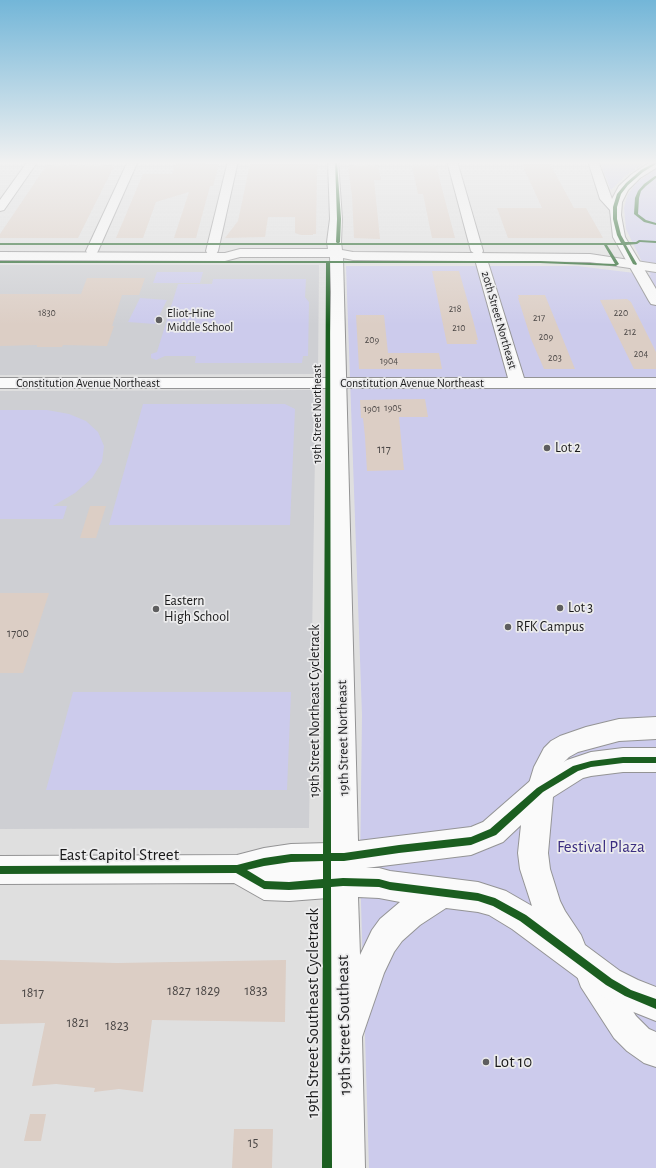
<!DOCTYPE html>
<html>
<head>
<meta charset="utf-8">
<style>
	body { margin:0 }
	canvas { display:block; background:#dfdfdf }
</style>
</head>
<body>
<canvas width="656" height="1168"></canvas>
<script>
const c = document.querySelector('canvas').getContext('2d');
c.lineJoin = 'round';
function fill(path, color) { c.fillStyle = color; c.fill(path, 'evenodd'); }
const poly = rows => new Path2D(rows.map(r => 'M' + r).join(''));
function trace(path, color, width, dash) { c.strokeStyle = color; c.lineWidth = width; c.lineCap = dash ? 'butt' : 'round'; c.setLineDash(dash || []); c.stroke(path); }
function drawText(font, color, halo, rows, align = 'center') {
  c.font = font + ' "Alegreya Sans",sans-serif'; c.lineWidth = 3.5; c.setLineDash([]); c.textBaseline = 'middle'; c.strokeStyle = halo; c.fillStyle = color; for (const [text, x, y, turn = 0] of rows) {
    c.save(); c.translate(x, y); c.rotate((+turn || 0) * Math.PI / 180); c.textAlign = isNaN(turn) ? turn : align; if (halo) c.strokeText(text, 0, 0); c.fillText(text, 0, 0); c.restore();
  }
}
fill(poly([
	[0,265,319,265,318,374,0,375],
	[316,390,309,828,0,829,0,391]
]), '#cecfd3');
fill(poly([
	[607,161,639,161,644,163,625,176,611,190,600,163],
	[656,168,656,1168,369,1168,360,870,362,715,346,266,577,266,651,275,642,262,626,229,624,208,627,196,636,183],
	[157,272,203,272,200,283,153,283],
	[213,279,306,279,305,297,309,302,308,356,303,356,302,363,195,363,196,356,165,356,156,360,151,358,151,354,157,352,178,284,212,284],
	[140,298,167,300,155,324,128,322],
	[143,404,285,404,295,409,290,525,109,525],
	[0,410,47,410,69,414,86,421,98,432,104,446,102,462,92,478,75,493,53,506,67,506,63,519,0,519],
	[73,692,291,692,287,790,46,790]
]), '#cccbec');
fill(poly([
	[176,162,202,162,205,164,219,164,213,186,210,186,196,238,174,238,189,192,156,202,143,238,116,238,143,174,172,174],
	[250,164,317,164,316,234,313,234,313,235,301,235,295,233,295,217,268,217,265,237,225,238,238,221],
	[522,164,550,164,574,208,586,208,603,238,508,238,497,208,542,208],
	[72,165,114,166,78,238,0,238,0,234,46,166],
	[378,165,381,180,374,180,380,239,354,238,352,196,348,166],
	[412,166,436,166,455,238,432,238,423,194,418,194],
	[432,271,459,271,473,320,478,340,476,340,477,344,447,344],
	[87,278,145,278,139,295,122,295,112,326,114,326,107,346,63,345,62,347,37,347,37,345,0,346,0,294,81,294],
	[518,295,545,295,575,369,544,369,531,339,518,298,519,298],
	[627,299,631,302,656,352,656,369,634,369,600,300],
	[356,315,384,315,388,353,439,353,442,369,359,369],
	[425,399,428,417,399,417,404,470,367,471,365,437,363,418,361,418,360,400],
	[90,506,106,506,96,538,80,538],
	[0,593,49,593,23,673,0,673],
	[0,960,117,963,286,960,285,1022,152,1020,143,1092,119,1089,94,1092,95,1088,56,1084,32,1086,45,1023,0,1024],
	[30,1114,46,1114,41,1141,24,1141],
	[234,1129,273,1129,272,1168,232,1168]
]), '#dccec5');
const minor = poly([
	[28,161,38,161,4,210,0,211,0,200,28,161],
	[128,161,138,161,98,251,96,254,92,255,88,254,86,251,128,161],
	[228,161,238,161,218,251,216,254,212,255,208,254,206,251,228,161],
	[447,161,457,161,483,251,482,253,486,256,524,378,656,378,656,388,0,388,0,378,508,378,474,256,475,254,471,251,447,161],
	[588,161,598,161,612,199,619,186,632,174,652,161,656,161,656,168,640,178,628,190,622,202,621,215,625,237,656,289,656,305,651,304,649,301,613,237,610,210,600,199,588,161],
	[656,717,656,739,619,741,578,752,569,757,562,764,549,798,540,802,531,798,527,790,534,767,544,748,551,741,560,736,586,727,619,719,656,717],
	[592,961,603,965,636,1016,649,1029,656,1032,656,1067,644,1063,627,1051,614,1038,581,987,577,976,581,965,592,961]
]);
const major = poly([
	[328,161,338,161,342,219,341,242,342,250,353,252,590,254,656,264,656,272,590,262,353,260,343,258,358,841,471,827,483,822,530,781,567,760,591,752,623,748,656,748,656,772,623,772,591,776,583,778,553,797,548,853,550,869,560,901,565,911,581,935,585,945,620,971,638,980,656,987,656,1021,616,1005,598,993,512,929,489,915,478,912,446,908,420,925,402,941,394,952,384,973,362,1037,365,1168,327,1168,328,898,289,901,264,900,234,883,0,884,0,856,237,855,264,848,291,844,329,843,329,374,331,292,330,257,240,257,225,261,0,260,0,252,225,253,240,249,328,249,327,242,330,219,328,161],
	[521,825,518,853,520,869,532,906,506,891,478,882,390,871,379,868,366,868,471,855,503,842,521,825],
	[358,897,379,898,400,902,380,919,372,930,360,955,358,897]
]);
trace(minor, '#949495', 2);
trace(major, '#949495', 2);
fill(minor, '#fafafa');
fill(major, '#fafafa');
fill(poly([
	[335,161,337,161,341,219,340,242,339,243,621,243,617,235,613,219,613,207,617,194,626,183,641,170,656,162,656,164,643,172,628,185,621,194,617,207,617,219,621,235,625,242,636,242,639,240,656,241,656,243,640,242,637,244,626,245,637,264,636,265,633,264,623,245,607,245,619,264,616,266,540,263,330,263,331,853,344,853,399,845,471,837,490,829,537,788,573,766,591,761,623,757,656,757,656,763,623,763,591,767,578,771,543,792,496,835,471,845,399,853,344,861,331,861,331,879,343,878,379,879,390,882,478,893,495,898,526,915,612,979,631,990,656,999,656,1009,625,996,606,985,520,921,493,906,478,901,390,890,379,887,343,886,331,887,332,1168,322,1168,323,888,289,890,264,889,236,873,0,874,0,866,237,865,264,858,291,854,323,854,326,263,0,263,0,261,540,261,615,264,604,245,0,245,0,243,337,243,336,242,337,219,335,161],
	[323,861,323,879,289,882,265,881,247,870,264,866,291,862,323,861],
	[655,176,656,176,656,178,646,186,641,191,639,198,638,214,646,220,656,223,656,225,644,222,634,214,635,198,638,191,644,184,655,176]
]), '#1b5e20');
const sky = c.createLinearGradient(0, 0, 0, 325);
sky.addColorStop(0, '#73b6d8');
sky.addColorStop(0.5, '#f1f1f1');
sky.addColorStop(1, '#f1f1f100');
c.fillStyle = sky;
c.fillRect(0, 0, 656, 325);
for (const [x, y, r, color] of [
	[159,320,4,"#5e5e5f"],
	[547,448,4,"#5e5e5f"],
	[560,608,4,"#5e5e5f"],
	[156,609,4,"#5e5e5f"],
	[508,627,4,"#5e5e5f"],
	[486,1062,4,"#5e5e5f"]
]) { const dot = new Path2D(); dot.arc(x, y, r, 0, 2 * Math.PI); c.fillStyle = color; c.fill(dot); trace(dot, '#ececed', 1.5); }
drawText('10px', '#4a4645', null, [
	["218",455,309],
	["1830",47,313],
	["220",621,313],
	["217",539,318],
	["210",459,328],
	["212",630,332],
	["209",546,337],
	["209",372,340],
	["204",641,354],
	["203",555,358],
	["1904",389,361],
	["1905",393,408],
	["1901",372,409]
]);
drawText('12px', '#19191a', '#ececed', [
	["Eliot-Hine",167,313],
	["Middle School",167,327]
], 'left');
drawText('12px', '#19191a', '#ececed', [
	["20th Street Northeast",499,320,74],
	["Constitution Avenue Northeast",88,383],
	["Constitution Avenue Northeast",412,383],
	["19th Street Northeast",317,414,-90]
]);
drawText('12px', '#4a4645', null, [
	["117",384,449],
	["1700",18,633]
]);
drawText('14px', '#19191a', '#ececed', [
	["Lot 2",555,448],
	["Eastern",164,601],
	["High School",164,617],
	["Lot 3",568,608],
	["RFK Campus",516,627]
], 'left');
drawText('14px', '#19191a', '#ececed', [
	["19th Street Northeast Cycletrack",315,711,-90],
	["19th Street Northeast",343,738,-91]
]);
drawText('14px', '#4a4645', null, [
	["1827",179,991],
	["1829",208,991],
	["1833",256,991],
	["1817",33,993],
	["1821",78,1023],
	["1823",117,1026],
	["15",253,1143]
]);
drawText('17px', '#3b2e81', '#ececed', [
	["Festival Plaza",601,847]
]);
drawText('17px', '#19191a', '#ececed', [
	["East Capitol Street",119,855],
	["19th Street Southeast Cycletrack",313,1013,-90],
	["19th Street Southeast",344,1025,-91]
]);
drawText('17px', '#19191a', '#ececed', [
	["Lot 10",494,1062]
], 'left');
</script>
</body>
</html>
